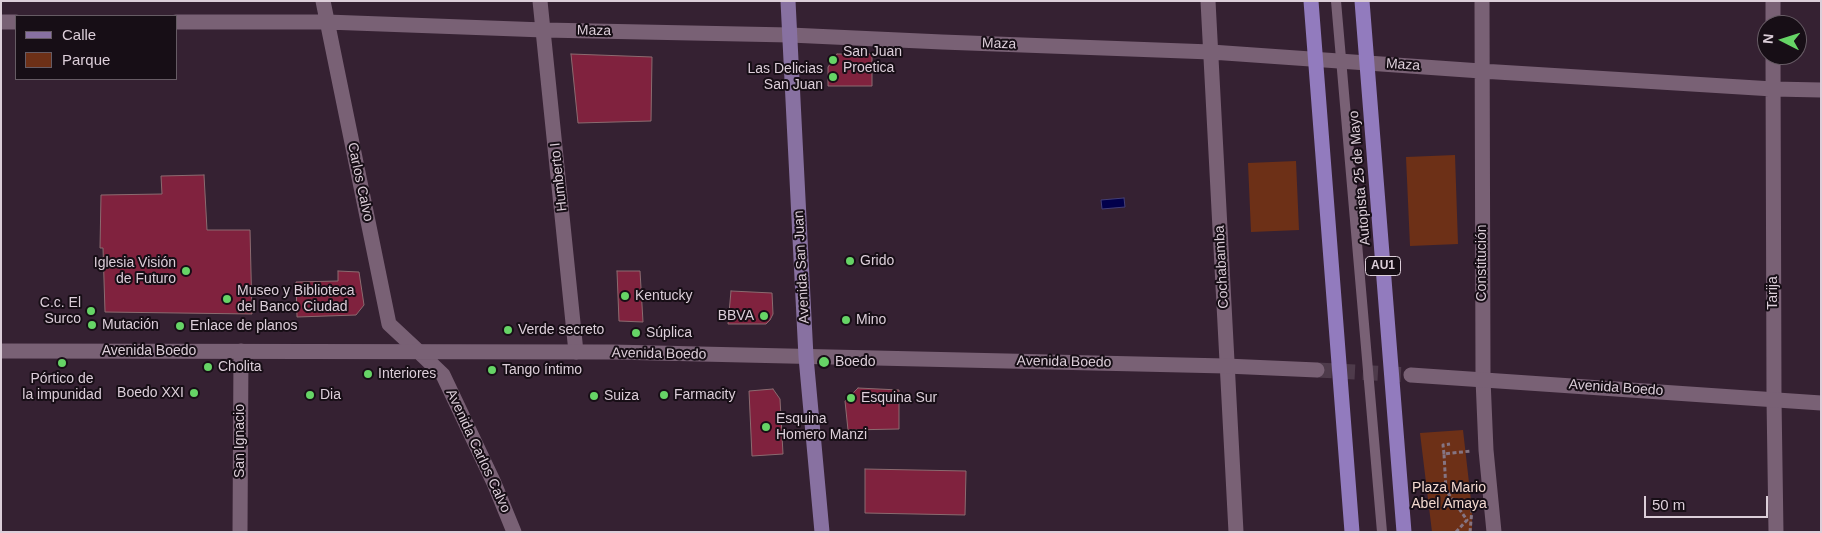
<!DOCTYPE html>
<html>
<head>
<meta charset="utf-8">
<style>
	body { margin:0 }
	#map { position:relative; width:1822px; height:533px; overflow:hidden; background:#352132; font-family:Helvetica,sans-serif }
	canvas { display:block }
	.frame { position:absolute; inset:0; border:2px solid #dcced9; pointer-events:none }
	.legend { position:absolute; left:15px; top:15px; width:162px; height:65px; box-sizing:border-box; background:#170e16; border:1px solid #665b64; margin:0; padding:6px 9px; list-style:none; font-size:15px; color:#dcced9 }
	.legend li { display:flex; align-items:center; gap:10px; height:25px }
	.legend b { width:25px; border:1px solid #665b64 }
	.north { position:absolute; left:1757px; top:15px; width:50px; height:50px; box-sizing:border-box; background:#170e16; border:1px solid #665b64; border-radius:50%; rotate:275deg; font-size:14px; font-weight:700; line-height:20px; text-align:center; color:#dcced9 }
	.north::after { content:''; display:block; margin:auto; width:18px; height:22px; background:#66d466; clip-path:polygon(50% 0,100% 100%,50% 72%,0 100%) }
	.scale { position:absolute; left:1644px; top:496px; width:124px; height:22px; box-sizing:border-box; border:2px solid #dcced9; border-top:0; padding-left:6px; font-size:15px; line-height:18px; white-space:nowrap; color:#dcced9; -webkit-text-stroke:4px #170e16; paint-order:stroke }
</style>
</head>
<body>
<div id="map">
<canvas width="1822" height="533"></canvas>
<div class="frame"></div>
<ul class="legend">
<li><b style="height:6px;background:#8871a1"></b>Calle</li>
<li><b style="height:14px;background:#6d3017"></b>Parque</li>
</ul>
<div class="north">N</div>
<div class="scale">50 m</div>
</div>
<script>
const c = document.querySelector('canvas').getContext('2d');
c.lineJoin = 'round';
function fill(path, color) { c.fillStyle = color; c.fill(path, 'evenodd'); }
const poly = rows => new Path2D(rows.map(r => 'M' + r).join(''));
function trace(path, color, width, dash) { c.strokeStyle = color; c.lineWidth = width; c.lineCap = dash ? 'butt' : 'round'; c.setLineDash(dash || []); c.stroke(path); }
function drawText(font, color, halo, rows, align = 'center') {
  c.font = font + ' Helvetica,sans-serif'; c.lineWidth = 4; c.setLineDash([]); c.textBaseline = 'middle'; c.strokeStyle = halo; c.fillStyle = color; for (const [text, x, y, turn = 0] of rows) {
    c.save(); c.translate(x, y); c.rotate((+turn || 0) * Math.PI / 180); c.textAlign = isNaN(turn) ? turn : align; if (halo) c.strokeText(text, 0, 0); c.fillText(text, 0, 0); c.restore();
  }
}
fill(poly([
	[1455,155,1458,244,1410,246,1406,157],
	[1296,161,1299,230,1251,232,1248,163],
	[1463,430,1472,509,1472,532,1432,532,1420,433]
]), '#6d3017');
const water = poly([
	[1124,198,1125,207,1102,209,1101,200,1124,198]
]);
fill(water, '#01004b');
trace(water, '#433e76', 1);
const building = poly([
	[571,54,652,57,651,121,578,123,571,54],
	[837,54,872,54,872,86,828,86,828,67,837,54],
	[204,175,207,230,250,230,252,314,105,312,103,248,100,248,101,195,162,194,161,176,204,175],
	[338,271,359,272,364,305,356,315,297,317,296,282,338,281,338,271],
	[617,271,640,271,643,322,619,321,617,271],
	[731,291,772,293,773,314,770,320,766,324,728,324,731,291],
	[858,388,899,390,899,429,848,430,845,401,858,388],
	[773,389,780,399,783,454,752,456,749,391,773,389],
	[865,469,966,471,965,515,865,513,865,469]
]);
fill(building, '#80223e');
trace(building, '#8b6b70', 1);
trace(poly([
	[1317,370,1411,375]
]), '#4e3b4b', 15, [15, 8]);
trace(poly([
	[1444,454,1443,445,1450,444],
	[1456,532,1467,520,1446,490,1444,454,1471,451],
	[1470,532,1472,509]
]), '#857482', 3, [4, 2.5]);
trace(poly([
	[1336,1,1382,532]
]), '#796175', 10);
trace(poly([
	[323,1,389,324,418,351],
	[540,1,576,352],
	[1208,1,1236,532],
	[1482,1,1483,379,1486,450,1494,532],
	[1,22,16,22],
	[176,22,327,22,544,30,790,35,942,42,1211,52,1481,71,1773,89,1821,90],
	[1773,25,1773,1],
	[1773,55,1774,399,1776,532],
	[240,532,241,351]
]), '#796175', 15);
trace(poly([
	[1,351,612,352,1226,366,1317,370],
	[418,351,443,375,494,483,514,532],
	[1411,375,1821,403]
]), '#796175', 15);
trace(poly([
	[788,1,806,357,822,532]
]), '#8871a1', 15);
trace(poly([
	[1311,1,1352,532],
	[1362,1,1404,532]
]), '#927bbe', 15);
for (const [x, y, r, color] of [
	[833,60,5,"#66d466"],
	[833,77,5,"#66d466"],
	[850,261,5,"#66d466"],
	[186,271,5,"#66d466"],
	[625,296,5,"#66d466"],
	[227,299,5,"#66d466"],
	[91,311,5,"#66d466"],
	[764,316,5,"#66d466"],
	[846,320,5,"#66d466"],
	[92,325,5,"#66d466"],
	[180,326,5,"#66d466"],
	[508,330,5,"#66d466"],
	[636,333,5,"#66d466"],
	[824,362,6,"#66d466"],
	[62,363,5,"#66d466"],
	[208,367,5,"#66d466"],
	[492,370,5,"#66d466"],
	[368,374,5,"#66d466"],
	[194,393,5,"#66d466"],
	[310,395,5,"#66d466"],
	[664,395,5,"#66d466"],
	[594,396,5,"#66d466"],
	[851,398,5,"#66d466"],
	[766,427,5,"#66d466"]
]) { const dot = new Path2D(); dot.arc(x, y, r, 0, 2 * Math.PI); c.fillStyle = color; c.fill(dot); trace(dot, '#170e16', 2); }
for (const [x, y, w] of [
	[1383,266,35]
]) { const box = new Path2D(); box.roundRect(x - w / 2, y - 9.5, w, 19, 4); c.fillStyle = '#170e16'; c.fill(box); trace(box, '#dcced9', 1); }
drawText('bold 12px', '#dcced9', null, [
	["AU1",1383,266]
]);
drawText('14px', '#dcced9', '#170e16', [
	["Maza",594,31,1],
	["Maza",999,44,2],
	["Maza",1403,65,4],
	["Humberto I",559,177,-96],
	["Autopista 25 de Mayo",1360,178,-95],
	["Carlos Calvo",360,182,78],
	["Constitución",1482,263,-90],
	["Avenida San Juan",802,267,-93],
	["Cochabamba",1222,267,-93],
	["Tarija",1773,293,-90],
	["Avenida Boedo",149,351],
	["Avenida Boedo",659,354,1],
	["Avenida Boedo",1064,362,1],
	["Avenida Boedo",1616,388,4],
	["San Ignacio",240,441,-90],
	["Avenida Carlos Calvo",478,451,65]
]);
drawText('14px', '#dcced9', '#170e16', [
	["San Juan",843,52],
	["Proetica",843,68],
	["Las Delicias",823,69,"right"],
	["San Juan",823,85,"right"],
	["Grido",860,261],
	["Iglesia Visión",176,263,"right"],
	["de Futuro",176,279,"right"],
	["Museo y Biblioteca",237,291],
	["del Banco Ciudad",237,307],
	["Kentucky",635,296],
	["C.c. El",81,303,"right"],
	["Surco",81,319,"right"],
	["BBVA",754,316,"right"],
	["Mino",856,320],
	["Mutación",102,325],
	["Enlace de planos",190,326],
	["Verde secreto",518,330],
	["Súplica",646,333],
	["Boedo",835,362],
	["Cholita",218,367],
	["Tango íntimo",502,370],
	["Interiores",378,374],
	["Pórtico de",62,379,"center"],
	["la impunidad",62,395,"center"],
	["Boedo XXI",184,393,"right"],
	["Dia",320,395],
	["Farmacity",674,395],
	["Suiza",604,396],
	["Esquina Sur",861,398],
	["Esquina",776,419],
	["Homero Manzi",776,435]
], 'left');
drawText('14px', '#f3d9cf', '#170e16', [
	["Plaza Mario",1449,488],
	["Abel Amaya",1449,504]
]);
</script>
</body>
</html>
